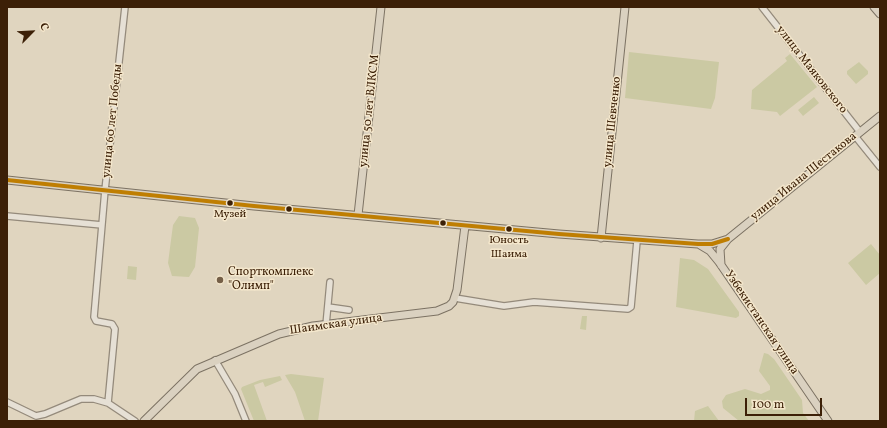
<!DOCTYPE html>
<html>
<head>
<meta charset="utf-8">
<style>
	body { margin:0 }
	#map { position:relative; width:887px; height:428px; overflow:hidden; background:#e0d5bf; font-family:Vollkorn,serif }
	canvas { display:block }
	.frame { position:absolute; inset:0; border:8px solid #3c2007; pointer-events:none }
	.north { position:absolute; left:12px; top:12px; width:40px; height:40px; -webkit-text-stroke:3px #f4e7cc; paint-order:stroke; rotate:66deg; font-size:11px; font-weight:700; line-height:16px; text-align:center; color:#3c2007 }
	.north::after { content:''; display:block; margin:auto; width:14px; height:18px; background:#3c2007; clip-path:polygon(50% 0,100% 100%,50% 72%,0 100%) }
	.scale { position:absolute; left:745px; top:398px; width:77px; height:18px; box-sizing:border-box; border:2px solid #3c2007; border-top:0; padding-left:5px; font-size:12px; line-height:14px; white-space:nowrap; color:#3c2007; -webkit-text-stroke:3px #f4e7cc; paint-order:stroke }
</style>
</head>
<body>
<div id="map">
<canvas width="887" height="428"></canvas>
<div class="frame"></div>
<div class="north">С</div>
<div class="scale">100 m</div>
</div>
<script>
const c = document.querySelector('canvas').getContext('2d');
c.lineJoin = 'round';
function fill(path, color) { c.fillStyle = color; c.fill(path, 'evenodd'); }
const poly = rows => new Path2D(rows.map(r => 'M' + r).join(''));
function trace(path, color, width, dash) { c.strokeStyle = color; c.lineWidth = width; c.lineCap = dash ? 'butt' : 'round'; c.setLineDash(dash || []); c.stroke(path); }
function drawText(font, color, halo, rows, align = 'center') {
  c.font = font + ' Vollkorn,serif'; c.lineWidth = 3; c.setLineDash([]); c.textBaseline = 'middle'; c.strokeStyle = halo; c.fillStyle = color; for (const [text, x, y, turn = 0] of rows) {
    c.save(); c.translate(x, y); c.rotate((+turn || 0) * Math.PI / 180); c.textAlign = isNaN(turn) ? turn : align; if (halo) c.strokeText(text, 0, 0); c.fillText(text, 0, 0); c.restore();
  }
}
fill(poly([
	[629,52,719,62,715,98,711,109,625,98],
	[790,54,817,87,780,116,777,112,751,109,752,90,787,61,785,58],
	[859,62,868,71,868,74,856,84,847,74,847,71],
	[814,97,819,103,803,116,798,110],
	[179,216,195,218,199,228,195,267,189,277,172,276,168,263,173,225],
	[871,244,880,255,880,273,866,285,848,263],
	[680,258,694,260,708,269,739,312,739,316,736,318,676,307],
	[128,266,137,267,136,280,127,279],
	[582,316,587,316,586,330,580,329],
	[764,353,768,354,774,359,802,400,803,413,809,421,739,421,723,408,722,401,726,395,745,389,761,394,770,390,770,386,759,371],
	[291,374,324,378,318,421,305,421,295,392,285,375],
	[280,376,282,380,265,387,263,382,254,385,267,421,254,421,241,389,242,387,260,380],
	[708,406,719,421,694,421,695,411]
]), '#cbc9a3');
const minor = poly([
	[125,7,105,190,94,317,96,321,112,324,115,329,108,403,135,421],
	[762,7,860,132],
	[855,136,880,167],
	[7,216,102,225],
	[455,298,504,306,534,302,628,309,631,307,637,241],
	[328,307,349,310],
	[326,325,330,282],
	[215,360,235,394,246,421],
	[7,402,36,416,45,414,81,399,94,399,108,403]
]);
const major = poly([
	[874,7,880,14],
	[7,180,254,206,559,234,698,244,712,244,728,239],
	[358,215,381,7],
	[601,238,625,7],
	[700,245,710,251,719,262,828,421],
	[721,265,720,249,728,239,880,116],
	[144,421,197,369,279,334,313,326,437,311,449,306,453,302,457,290,465,226]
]);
trace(minor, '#948a7b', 8);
trace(major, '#7c7263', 9);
trace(minor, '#e6e0d5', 5.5);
trace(major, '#dad1c0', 7);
trace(poly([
	[7,180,254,206,559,234,698,244,712,244,728,239]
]), '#bf7e02', 4);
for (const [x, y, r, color] of [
	[230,203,3.5,"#3c2007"],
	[289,209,3.5,"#3c2007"],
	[443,223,3.5,"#3c2007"],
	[509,229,3.5,"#3c2007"],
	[220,280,4,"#755f47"]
]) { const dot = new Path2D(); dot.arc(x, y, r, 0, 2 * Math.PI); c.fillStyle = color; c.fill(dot); trace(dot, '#f4e7cc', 1.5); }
drawText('11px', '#3c2007', '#f4e7cc', [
	["Музей",230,215],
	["Юность",509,241],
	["Шаима",509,255]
]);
drawText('12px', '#3c2007', '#f4e7cc', [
	["улица Маяковского",811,70,52],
	["улица 50 лет ВЛКСМ",370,111,-84],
	["улица 60 лет Победы",113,121,-84],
	["улица Шевченко",613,122,-84],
	["улица Ивана Шестакова",804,177,-39],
	["Узбекистанская улица",761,323,56],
	["Шаимская улица",336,325,-8]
]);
drawText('12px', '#3c2007', '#f4e7cc', [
	["Спорткомплекс",228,273],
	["\"Олимп\"",228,287]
], 'left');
</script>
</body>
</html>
